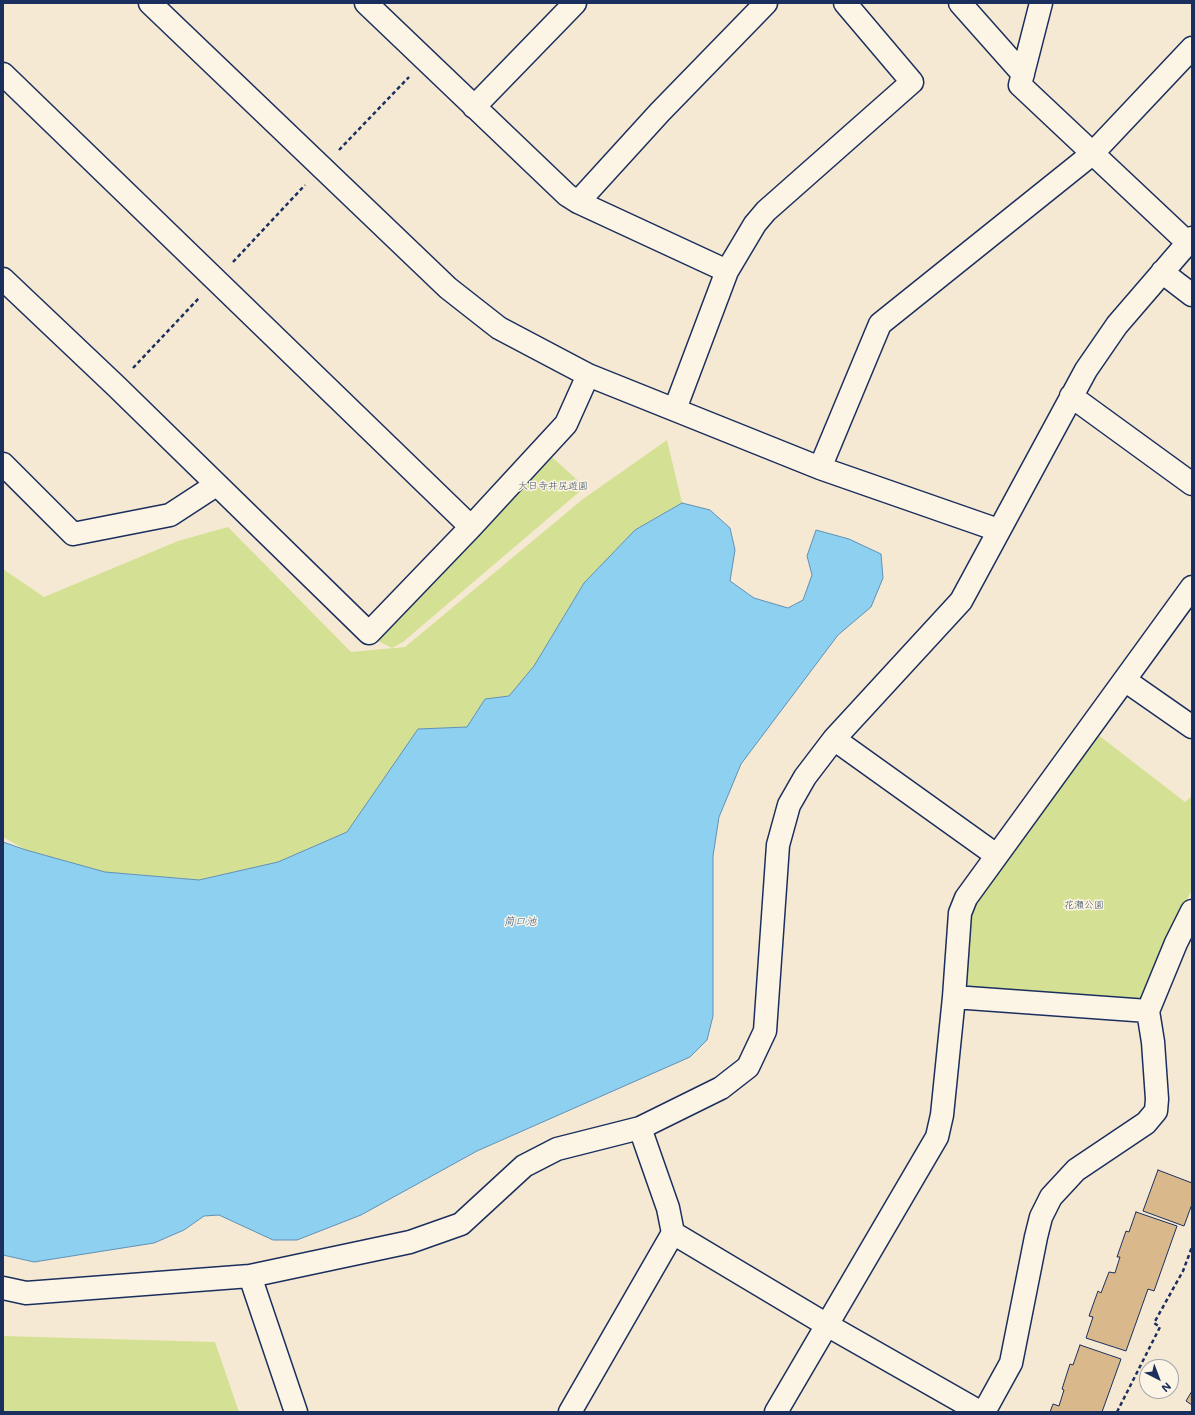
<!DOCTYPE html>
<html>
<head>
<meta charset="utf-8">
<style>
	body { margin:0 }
	#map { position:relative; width:1195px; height:1415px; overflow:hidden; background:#f5e9d3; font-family:Mali,sans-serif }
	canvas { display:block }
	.frame { position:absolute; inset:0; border:4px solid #1b2f5e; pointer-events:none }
	.north { position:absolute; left:1139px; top:1359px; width:40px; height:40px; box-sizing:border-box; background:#fcf5e5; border:1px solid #a2a6af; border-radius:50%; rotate:138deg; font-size:11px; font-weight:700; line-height:16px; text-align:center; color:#1b2f5e }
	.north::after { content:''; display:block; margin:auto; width:14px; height:18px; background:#1b2f5e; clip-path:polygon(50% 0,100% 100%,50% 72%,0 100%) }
</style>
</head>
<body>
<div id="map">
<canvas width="1195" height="1415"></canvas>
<div class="frame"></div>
<div class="north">N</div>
</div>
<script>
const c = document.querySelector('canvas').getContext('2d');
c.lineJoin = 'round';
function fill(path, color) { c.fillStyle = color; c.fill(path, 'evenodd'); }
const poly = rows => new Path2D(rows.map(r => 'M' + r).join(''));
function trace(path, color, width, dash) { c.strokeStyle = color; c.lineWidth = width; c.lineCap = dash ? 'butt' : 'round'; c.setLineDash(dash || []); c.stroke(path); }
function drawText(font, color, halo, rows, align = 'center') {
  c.font = font + ' Mali,"Klee One",sans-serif'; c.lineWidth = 3; c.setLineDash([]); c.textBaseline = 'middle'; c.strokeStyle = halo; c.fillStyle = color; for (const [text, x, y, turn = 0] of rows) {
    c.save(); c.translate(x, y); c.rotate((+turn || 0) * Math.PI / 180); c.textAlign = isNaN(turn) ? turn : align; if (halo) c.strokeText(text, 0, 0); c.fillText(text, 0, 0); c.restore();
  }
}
fill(poly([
	[667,440,682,503,635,530,584,583,534,666,509,696,485,699,467,727,418,729,347,832,278,862,199,880,105,872,26,850,3,837,3,569,44,597,178,541,228,527,351,652,405,647,583,499],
	[552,457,585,487,403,642,392,648,376,640],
	[1097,734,1185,802,1192,796,1192,890,1176,919,1147,993,1137,1001,970,989,965,981,970,915,983,891],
	[3,1336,215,1342,239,1412,3,1412]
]), '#d4e194');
const water = poly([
	[682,503,710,510,730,528,735,550,730,581,754,598,788,608,803,600,812,575,807,556,816,530,849,539,881,554,883,578,871,607,838,635,741,764,719,817,713,856,713,1016,707,1040,690,1057,477,1151,361,1215,297,1240,273,1240,219,1215,204,1216,184,1230,154,1243,34,1262,3,1255,3,842,26,850,105,872,199,880,278,862,347,832,418,729,467,727,485,699,509,696,534,666,584,583,635,530,682,503]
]);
fill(water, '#8ed0f0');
trace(water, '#6090b6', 1);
const building = poly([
	[1158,1170,1192,1183,1192,1204,1184,1226,1143,1211,1158,1170],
	[1136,1212,1177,1226,1154,1291,1148,1289,1126,1351,1086,1338,1093,1317,1089,1316,1098,1291,1101,1293,1109,1272,1115,1273,1120,1257,1117,1257,1126,1231,1129,1232,1136,1212],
	[1080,1345,1121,1359,1102,1412,1050,1412,1053,1404,1059,1406,1064,1390,1062,1389,1070,1364,1073,1365,1080,1345],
	[1192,1391,1192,1405,1186,1401,1192,1391]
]);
fill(building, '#d9b88c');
trace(building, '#1b2f5e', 1);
const minor = poly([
	[150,3,448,288,499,328,588,375,820,468,998,530],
	[366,3,567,195,578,202,727,271],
	[960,3,1023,74],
	[1041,3,1020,85,1188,243],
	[3,74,471,527],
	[474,107,575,3],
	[578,202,660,112,766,3],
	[1162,272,1192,295],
	[3,279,116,386,369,633,471,527,566,424,588,375],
	[1071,396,1192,484],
	[675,409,727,271,755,224,766,211,912,82,845,3],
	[3,464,73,534,170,515,216,485],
	[820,468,880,324,1092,154,1192,48],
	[1126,681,1192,727],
	[834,739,996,855],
	[954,997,1148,1011],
	[673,1233,827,1325,980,1412],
	[250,1276,296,1412],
	[3,1288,26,1293,250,1276,410,1242,461,1224,524,1166,557,1149,640,1128,721,1088,748,1067,765,1031,778,845,789,805,805,777,834,739,961,601,1086,370,1117,325,1192,238],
	[570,1412,673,1233,668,1208,640,1128],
	[776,1412,937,1137,942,1115,954,997,960,913,966,898,1192,587],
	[984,1412,1011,1363,1036,1237,1041,1217,1051,1197,1076,1170,1146,1123,1156,1111,1157,1099,1153,1042,1148,1011,1176,943,1192,911]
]);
trace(minor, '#1b2f5e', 25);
trace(poly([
	[339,150,409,77],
	[233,262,305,185],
	[133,368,199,298],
	[1117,1412,1160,1327,1154,1323,1183,1271,1192,1247]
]), '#1b2f5e', 2.5, [4, 3]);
trace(minor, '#fcf5e5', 22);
drawText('10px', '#405369', '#fcf5e5', [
	["大日寺井尻遊園",553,486],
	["花瀬公園",1084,905]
]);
drawText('italic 11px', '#385782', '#fcf5e5', [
	["筒口池",520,922]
]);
</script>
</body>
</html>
